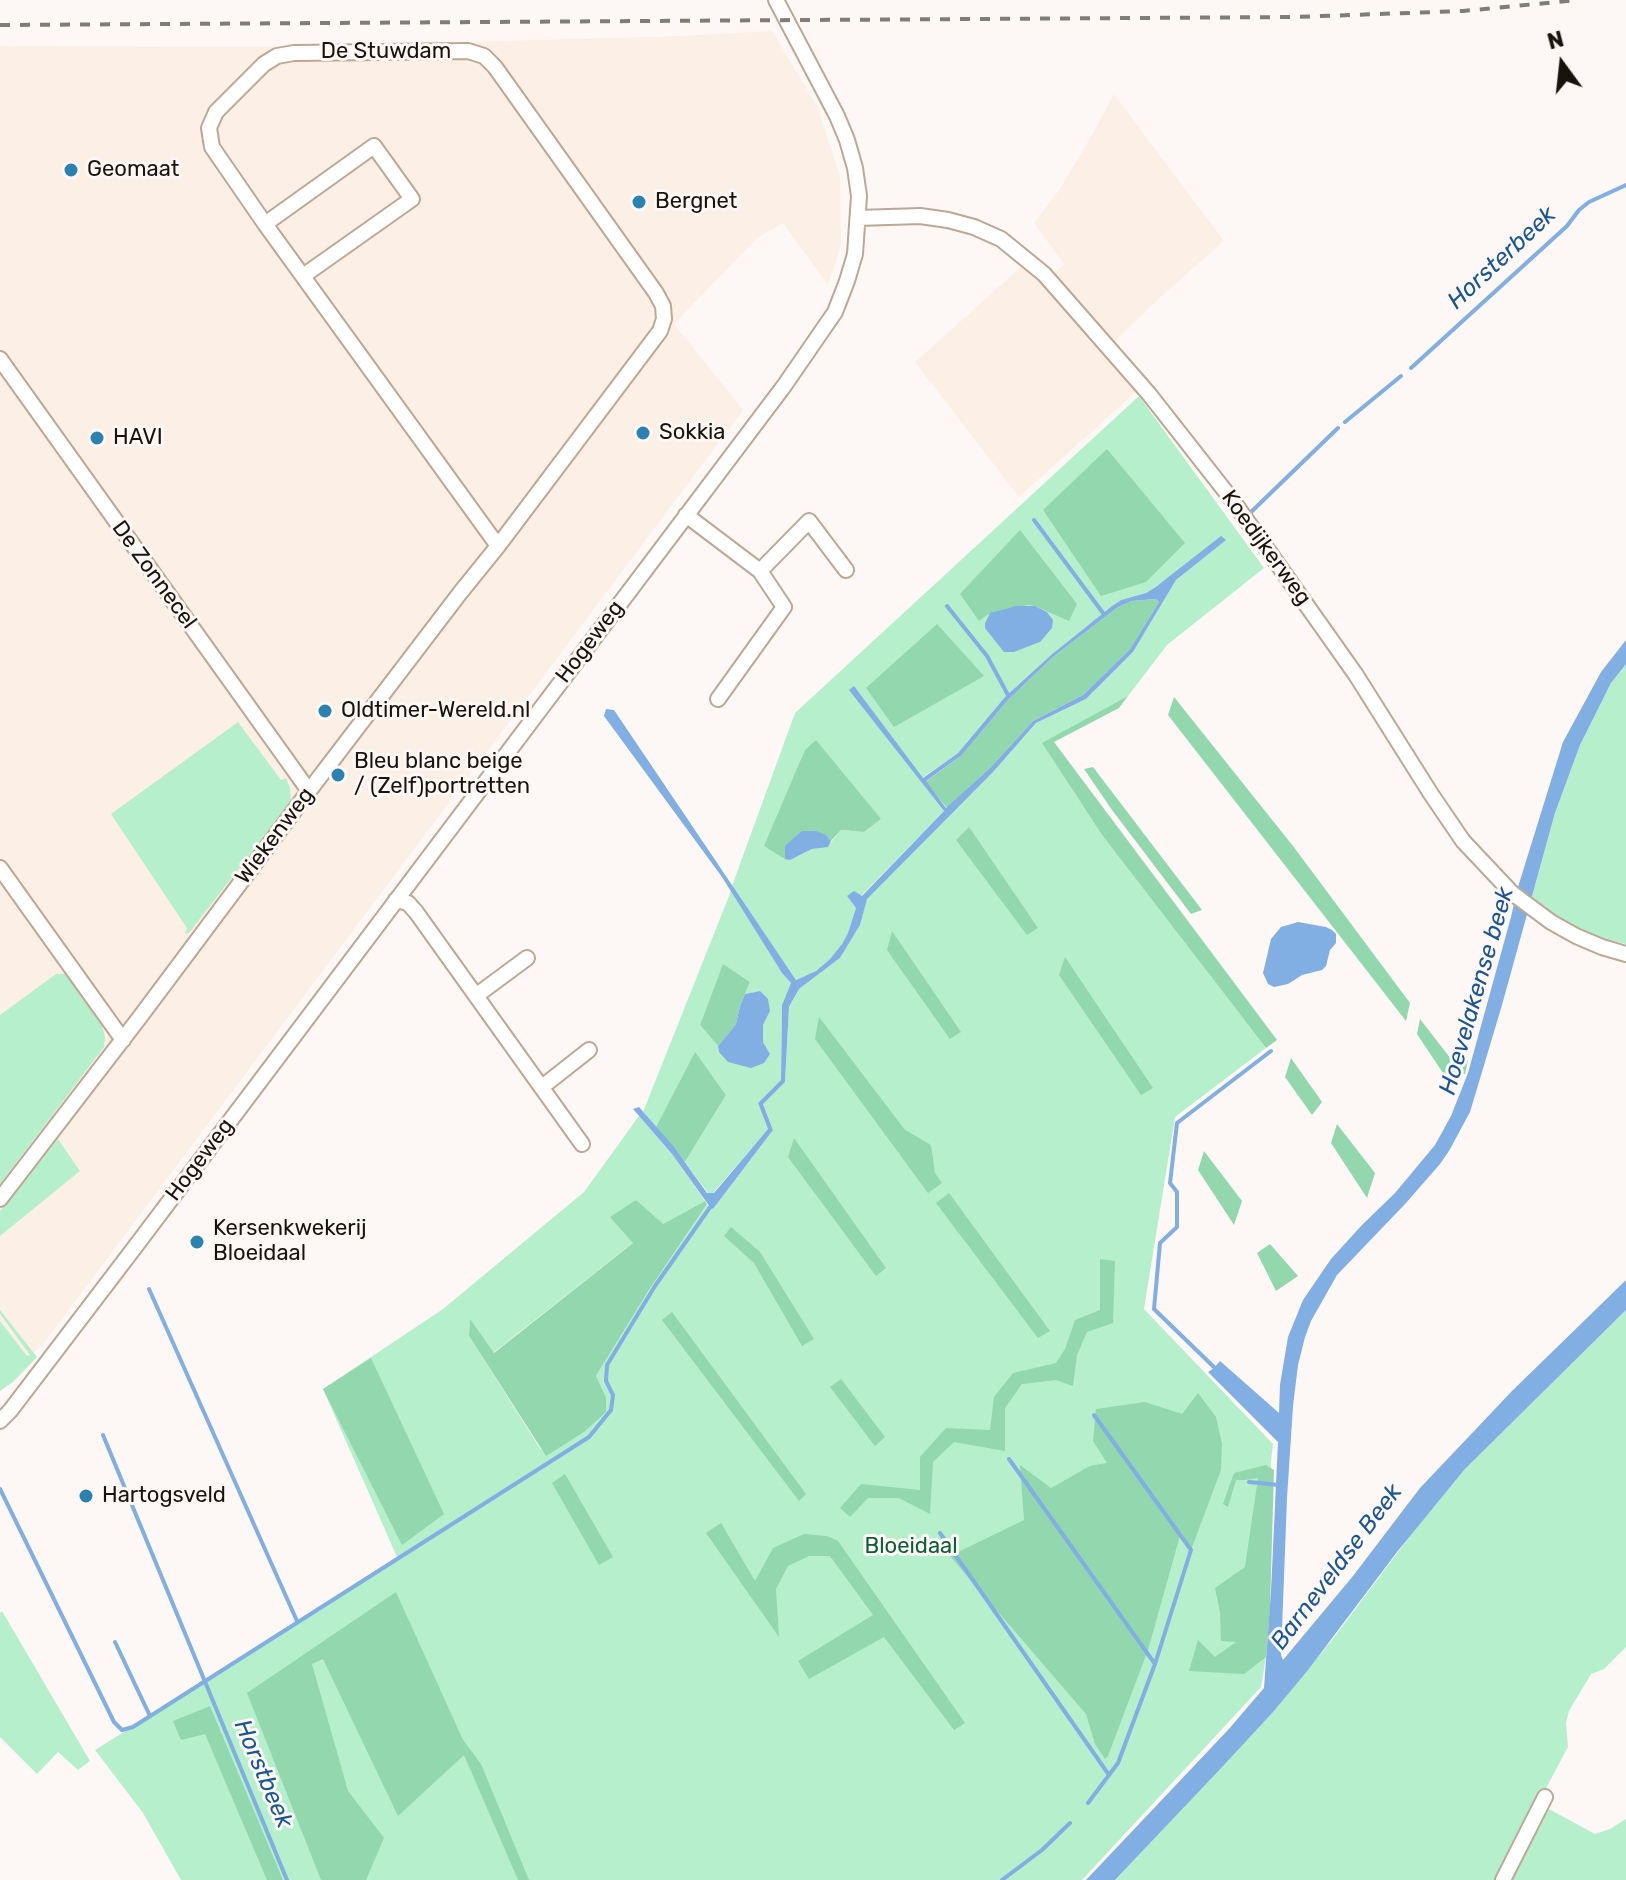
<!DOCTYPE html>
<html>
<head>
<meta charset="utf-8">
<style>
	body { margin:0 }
	#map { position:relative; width:1626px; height:1880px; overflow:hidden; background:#fdf8f5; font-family:Rubik,sans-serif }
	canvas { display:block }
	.north { position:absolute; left:1522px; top:24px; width:80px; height:80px; -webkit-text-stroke:6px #fdf8f5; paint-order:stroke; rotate:345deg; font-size:22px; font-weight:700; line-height:32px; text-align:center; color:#1a120c }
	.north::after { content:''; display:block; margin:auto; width:28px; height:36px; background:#1a120c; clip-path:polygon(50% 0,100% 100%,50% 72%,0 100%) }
</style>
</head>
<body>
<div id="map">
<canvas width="1626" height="1880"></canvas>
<div class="north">N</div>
</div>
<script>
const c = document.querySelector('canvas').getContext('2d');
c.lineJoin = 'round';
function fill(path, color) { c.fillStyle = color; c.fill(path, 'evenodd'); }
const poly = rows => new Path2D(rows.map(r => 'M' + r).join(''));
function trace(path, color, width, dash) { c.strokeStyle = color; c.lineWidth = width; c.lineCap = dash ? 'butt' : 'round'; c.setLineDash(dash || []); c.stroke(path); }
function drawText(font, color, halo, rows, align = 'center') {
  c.font = font + ' Rubik,sans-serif'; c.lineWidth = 6; c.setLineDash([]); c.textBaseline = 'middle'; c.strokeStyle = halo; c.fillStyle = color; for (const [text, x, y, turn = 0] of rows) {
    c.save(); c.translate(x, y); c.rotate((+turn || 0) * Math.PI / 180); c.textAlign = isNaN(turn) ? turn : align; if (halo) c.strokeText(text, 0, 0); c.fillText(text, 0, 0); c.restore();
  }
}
fill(poly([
	[772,31,817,106,840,176,841,246,828,285,783,223,757,238,674,324,743,410,43,1344,0,1387,0,46,288,47,678,36],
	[1114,94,1224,241,1155,302,1104,352,1137,391,1019,497,915,362,1022,266,1042,284,1064,264,1034,223,1060,189,1091,137]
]), '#fcf0e6');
fill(poly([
	[1139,396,1264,568,1167,645,1128,696,1043,744,1102,835,1266,1048,1175,1117,1144,1309,1273,1444,1271,1461,1266,1657,1261,1687,1082,1880,181,1880,143,1813,95,1750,298,1623,397,1557,323,1389,443,1309,584,1192,639,1116,672,1154,705,1201,663,1224,611,1216,634,1242,493,1353,470,1321,469,1336,541,1450,606,1397,596,1376,649,1290,707,1204,713,1209,773,1130,763,1103,785,1082,789,1008,799,989,840,958,860,925,866,899,994,771,1036,723,1086,699,1133,652,1176,580,1225,540,1146,593,1121,600,1112,606,1051,655,1005,697,958,753,922,778,854,687,850,690,944,811,861,896,847,896,856,908,848,933,842,944,830,959,816,971,796,980,732,886,795,713],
	[1035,606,1047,612,1053,620,1040,642,1014,652,985,623,990,613],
	[881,819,864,832,841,830,828,846,812,849,790,860,764,846],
	[1626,664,1626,944,1591,935,1566,922,1532,897,1555,813,1580,745,1611,683],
	[238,722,281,780,286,778,290,788,291,801,189,933,186,934,185,933,187,928,111,814],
	[731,891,782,973,791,983,782,1005,781,1080,758,1103,768,1129,713,1193,708,1193,685,1162,726,1095,695,1053,656,1127,643,1112],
	[723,965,750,982,745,994,760,991,770,1011,763,1025,763,1042,770,1054,719,1052,718,1046,700,1025],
	[56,974,66,974,102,1026,105,1037,104,1047,0,1184,0,1015],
	[58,1139,80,1171,0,1236,0,1211],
	[0,1310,37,1357,13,1382,0,1391,0,1321,27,1356,30,1355,0,1314],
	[1626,1310,1626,1647,1604,1669,1591,1674,1569,1711,1566,1723,1568,1747,1497,1880,1115,1880,1274,1711,1335,1636,1413,1532,1465,1469],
	[2,1611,90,1761,78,1770,58,1752,37,1774,0,1737,0,1613],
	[1549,1809,1595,1834,1610,1829,1626,1819,1626,1880,1512,1880]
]), '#b6efcc');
fill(poly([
	[1107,449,1185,543,1146,582,1101,596,1043,510],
	[1020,530,1077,604,1069,621,1035,606,1029,605,1004,609,987,615,979,621,960,594],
	[1156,599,1159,602,1130,649,1083,695,1033,721,990,768,947,808,925,782,962,755,1008,700,1053,657,1118,607,1132,601],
	[937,624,984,676,894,727,866,688],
	[1128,696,1119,708,1054,742,1277,1040,1266,1048,1102,835,1042,743],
	[1174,697,1293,846,1410,1003,1406,1021,1168,715],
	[816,740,881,819,864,832,841,830,831,841,826,835,785,846,785,859,764,846,805,750],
	[1093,767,1202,910,1191,914,1112,810,1084,769],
	[969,827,1038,928,1027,935,956,840],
	[892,931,961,1032,950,1039,887,950],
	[1065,957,1153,1088,1141,1095,1059,975],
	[723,964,750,982,740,1006,736,1024,718,1046,700,1025],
	[819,1017,905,1130,931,1145,935,1173,942,1183,928,1193,815,1039],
	[1420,1019,1451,1059,1468,1060,1465,1074,1443,1073,1417,1034],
	[695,1052,726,1095,685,1162,656,1127],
	[1291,1058,1322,1102,1312,1115,1285,1077],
	[1337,1124,1375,1173,1367,1198,1331,1143],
	[794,1138,886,1268,876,1276,788,1157],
	[1204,1151,1242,1201,1234,1225,1198,1170],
	[949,1193,1050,1331,1038,1338,936,1203],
	[636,1200,663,1224,705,1201,707,1204,649,1290,596,1376,606,1397,606,1412,584,1432,546,1456,469,1336,470,1319,494,1353,633,1243,610,1217],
	[731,1227,760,1252,814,1339,802,1346,754,1263,724,1236],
	[1270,1244,1298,1276,1276,1291,1257,1253],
	[1100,1259,1115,1261,1113,1323,1087,1332,1077,1355,1073,1386,1056,1380,1022,1384,1005,1408,1005,1451,954,1442,933,1462,930,1514,899,1498,868,1498,850,1517,840,1508,861,1484,920,1490,920,1457,946,1428,990,1430,994,1397,1013,1373,1056,1363,1065,1349,1075,1320,1100,1310],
	[672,1312,806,1494,799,1501,662,1320],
	[371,1358,444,1514,402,1545,323,1389],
	[841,1379,885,1437,875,1446,830,1387],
	[1198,1393,1216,1417,1222,1444,1221,1470,1191,1550,1181,1532,1148,1650,1108,1756,1105,1759,1095,1744,1086,1714,950,1556,1024,1520,1020,1465,1051,1488,1090,1466,1107,1463,1093,1441,1096,1409,1145,1402,1182,1414],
	[1266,1465,1274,1470,1270,1608,1266,1657,1244,1674,1189,1671,1198,1640,1215,1657,1236,1642,1221,1641,1220,1612,1215,1588,1245,1567,1258,1478,1245,1480,1236,1480,1228,1507,1223,1504,1234,1473],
	[565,1474,613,1557,599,1565,552,1483],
	[721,1523,755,1581,773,1548,804,1534,827,1536,838,1541,965,1723,954,1730,884,1637,809,1679,798,1661,873,1615,830,1556,809,1556,788,1566,776,1589,779,1637,706,1533],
	[396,1592,463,1740,481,1764,529,1880,518,1880,464,1755,398,1816,323,1659,312,1664,348,1791,384,1838,366,1880,321,1880,247,1693],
	[210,1706,283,1880,267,1880,205,1734,181,1740,173,1721]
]), '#92d7ae');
fill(poly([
	[1221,536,1226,540,1176,580,1133,652,1086,699,1036,723,994,771,867,899,860,925,840,958,799,989,789,1007,785,1082,763,1104,773,1130,713,1209,710,1207,672,1154,633,1109,639,1107,674,1147,707,1193,714,1193,768,1129,758,1103,781,1080,782,1005,791,983,782,973,722,877,604,716,606,709,614,710,796,980,816,971,830,959,842,944,848,933,856,908,847,896,854,891,862,896,944,811,849,690,854,686,923,778,958,753,1005,697,1051,655,1112,606,1121,600,1146,593,1157,586],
	[1156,599,1159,602,1130,649,1083,695,1033,721,990,768,946,808,926,781,962,755,1008,700,1053,657,1118,607,1132,601],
	[1016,606,1035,606,1047,612,1053,620,1052,628,1040,642,1014,652,1004,652,985,628,985,623,990,613],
	[1626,640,1626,664,1611,683,1580,745,1555,813,1502,1005,1470,1112,1449,1151,1440,1164,1406,1203,1337,1275,1311,1321,1305,1337,1298,1365,1293,1406,1287,1498,1281,1655,1283,1660,1353,1576,1420,1488,1512,1391,1626,1280,1626,1310,1465,1469,1397,1552,1308,1670,1274,1711,1223,1766,1115,1880,1086,1880,1228,1730,1264,1688,1271,1591,1278,1442,1208,1372,1214,1368,1220,1361,1279,1413,1280,1385,1288,1337,1303,1300,1331,1259,1362,1225,1395,1193,1435,1145,1451,1116,1468,1073,1511,917,1518,887,1563,742,1601,672],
	[802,831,816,831,826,835,831,841,828,847,812,849,790,860,785,859,785,846],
	[1298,922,1326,927,1332,930,1336,934,1336,943,1330,950,1326,966,1322,970,1302,975,1288,984,1274,987,1268,984,1263,973,1271,939,1281,927],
	[760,991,768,999,770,1011,763,1025,763,1042,770,1054,764,1063,751,1068,728,1062,719,1052,718,1046,736,1024,740,1006,745,994]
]), '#81aee3');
trace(poly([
	[1411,368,1567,226,1579,210,1589,202,1626,185],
	[1345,422,1401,376],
	[1250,513,1338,428],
	[1034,520,1103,613],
	[947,606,987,656,1008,695],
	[149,1289,297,1621],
	[1217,1370,1154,1309,1160,1243,1177,1227,1177,1192,1170,1183,1177,1123,1271,1051],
	[103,1435,287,1880],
	[1009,1459,1155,1664],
	[1249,1482,1279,1485],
	[0,1489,114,1722,122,1730,133,1727,589,1437,611,1410,613,1395,606,1381,607,1365,655,1286,713,1203],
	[940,1533,1109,1775],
	[115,1642,150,1716],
	[1088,1803,1118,1763,1155,1664,1191,1550,1094,1415],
	[1002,1880,1042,1850,1070,1823]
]), '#81aee3', 4);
const street = poly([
	[858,218,920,216,948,220,974,227,1001,239,1044,274,1149,394,1233,501,1356,675,1431,794,1463,841,1512,893,1551,922,1576,936,1602,947,1626,954],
	[265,224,374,146,412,199,303,276],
	[0,359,309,791],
	[686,515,760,571,784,607,718,699],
	[760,571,809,521,846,570],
	[0,868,123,1040],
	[396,900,408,903,416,912,582,1144],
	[477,995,527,958],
	[542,1087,589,1050],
	[0,1199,140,1017,309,791,460,593,498,546,660,331,664,319,663,306,656,293,495,67,484,56,468,51,294,53,277,56,264,64,216,112,209,128,212,147,265,224,498,546],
	[0,1421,10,1411,135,1247,784,386,835,312,847,281,855,254,859,196,855,168,847,140,837,116,776,0],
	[1503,1880,1545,1797]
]);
trace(street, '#bda795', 18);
trace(street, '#fff', 14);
trace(poly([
	[0,25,1295,17,1463,11,1578,0]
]), '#827c77', 4, [10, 10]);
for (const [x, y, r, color] of [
	[71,170,8,"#2b81b0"],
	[639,202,8,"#2b81b0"],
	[643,433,8,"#2b81b0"],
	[97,438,8,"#2b81b0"],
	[325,711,8,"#2b81b0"],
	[338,775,8,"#2b81b0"],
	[197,1242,8,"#2b81b0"],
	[86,1496,8,"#2b81b0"]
]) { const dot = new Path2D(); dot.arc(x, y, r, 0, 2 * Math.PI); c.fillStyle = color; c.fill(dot); trace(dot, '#fdf8f5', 3); }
drawText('22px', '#1a120c', '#fdf8f5', [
	["De Stuwdam",386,52],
	["Koedijkerweg",1266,548,54],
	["De Zonnecel",154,575,54],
	["Hogeweg",590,642,-53],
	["Wiekenweg",275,836,-53],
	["Hogeweg",200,1160,-53]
]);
drawText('22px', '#1a120c', '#fdf8f5', [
	["Geomaat",87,170],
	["Bergnet",655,202],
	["Sokkia",659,433],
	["HAVI",113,438],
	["Oldtimer-Wereld.nl",341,711],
	["Bleu blanc beige",354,762],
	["/ (Zelf)portretten",354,787],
	["Kersenkwekerij",213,1229],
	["Bloeidaal",213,1254],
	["Hartogsveld",102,1496]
], 'left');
drawText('22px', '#0a5e39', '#fdf8f5', [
	["Bloeidaal",911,1547]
]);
drawText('italic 24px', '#195696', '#fdf8f5', [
	["Horsterbeek",1502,258,-43],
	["Hoevelakense beek",1477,991,-74],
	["Barneveldse Beek",1337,1567,-53],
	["Horstbeek",263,1774,67]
]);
</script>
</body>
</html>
